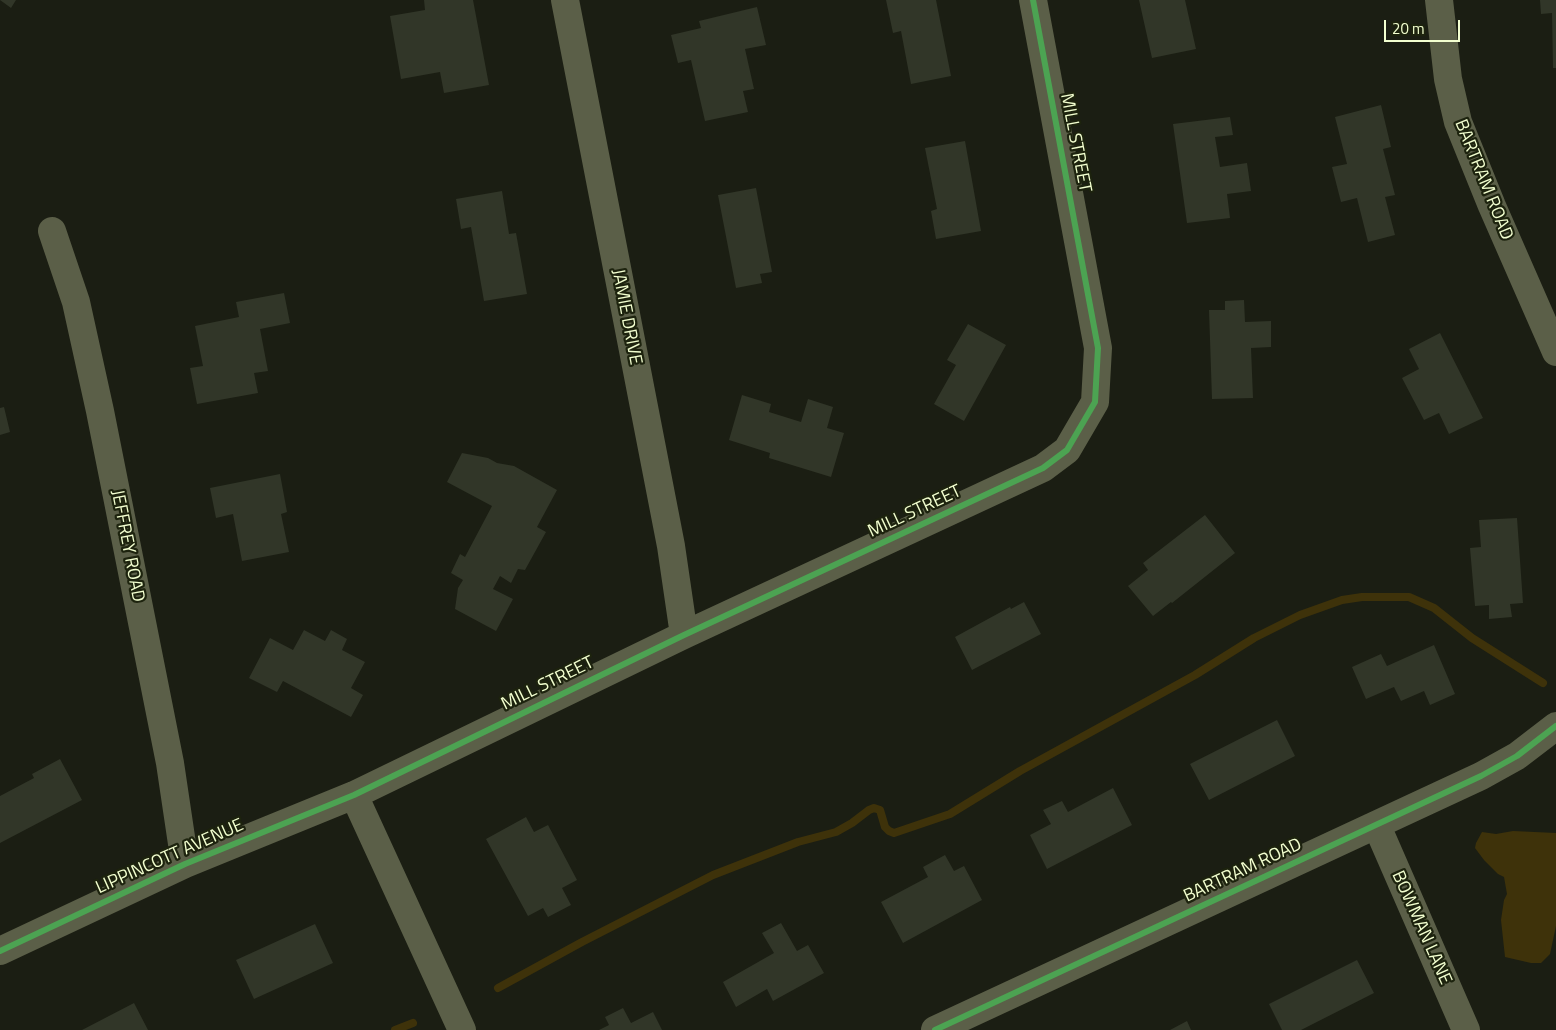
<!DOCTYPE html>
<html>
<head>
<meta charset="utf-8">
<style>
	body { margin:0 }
	#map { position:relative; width:1556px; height:1030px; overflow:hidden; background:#1b1e13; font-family:"Titillium Web",sans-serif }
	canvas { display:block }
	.scale { position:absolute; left:1384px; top:20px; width:76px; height:22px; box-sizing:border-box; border:2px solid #f3ffd0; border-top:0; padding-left:6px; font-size:15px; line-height:18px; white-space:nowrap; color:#f3ffd0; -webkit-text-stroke:4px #1d230e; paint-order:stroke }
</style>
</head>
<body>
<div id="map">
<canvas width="1556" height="1030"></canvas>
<div class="scale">20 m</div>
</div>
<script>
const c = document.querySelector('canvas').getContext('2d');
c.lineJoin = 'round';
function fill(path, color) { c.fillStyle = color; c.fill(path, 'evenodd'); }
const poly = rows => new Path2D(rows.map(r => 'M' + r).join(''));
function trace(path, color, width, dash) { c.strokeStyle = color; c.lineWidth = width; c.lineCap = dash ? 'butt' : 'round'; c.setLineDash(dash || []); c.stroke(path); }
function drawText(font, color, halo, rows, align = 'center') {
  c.font = font + ' "Titillium Web",sans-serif'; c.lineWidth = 4.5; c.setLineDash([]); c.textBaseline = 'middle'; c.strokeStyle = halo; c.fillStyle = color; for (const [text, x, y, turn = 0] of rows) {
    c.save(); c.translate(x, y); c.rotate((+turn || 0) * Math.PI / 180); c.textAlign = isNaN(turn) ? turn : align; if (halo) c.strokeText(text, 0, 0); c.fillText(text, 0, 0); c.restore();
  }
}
fill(poly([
	[1513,831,1556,833,1556,926,1550,954,1541,963,1531,963,1505,957,1501,920,1504,900,1507,894,1504,877,1498,874,1484,860,1475,848,1476,843,1482,832,1496,834]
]), '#3e320a');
trace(poly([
	[498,988,582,942,713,875,798,842,836,832,852,823,869,810,874,808,880,810,885,827,889,831,894,833,950,814,1020,771,1195,675,1254,638,1300,615,1342,600,1362,597,1409,597,1434,608,1472,638,1543,683],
	[395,1030,413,1023]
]), '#3e320a', 8);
fill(poly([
	[0,0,16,0,11,8],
	[424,0,473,0,489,85,444,93,440,72,401,79,390,16,425,10],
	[886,0,936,0,951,76,911,84,901,31,893,33],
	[1139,0,1185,0,1196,49,1152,58],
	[1540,0,1556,0,1556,68,1553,68,1552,13,1541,14],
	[757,7,766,45,745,49,754,89,743,91,748,112,705,121,691,60,678,63,671,35,701,28,699,21],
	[1381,105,1391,147,1383,149,1395,195,1385,197,1395,235,1368,242,1357,198,1341,202,1332,167,1347,164,1335,117],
	[1230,117,1233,135,1215,137,1220,167,1247,163,1251,191,1227,194,1230,218,1187,223,1173,124],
	[965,141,981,231,936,239,931,211,937,209,925,148],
	[756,188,772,272,760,274,762,283,736,288,718,195],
	[502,191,509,234,516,233,527,294,484,301,471,227,461,229,456,199],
	[284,293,290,323,260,329,268,371,254,373,258,393,197,404,190,368,203,366,195,326,239,317,236,302],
	[1244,300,1245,322,1271,321,1271,347,1251,348,1253,398,1212,399,1209,310,1225,310,1225,301],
	[968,324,1006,345,964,421,934,404,956,365,947,360],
	[1440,333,1483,418,1449,434,1439,413,1424,420,1402,378,1419,369,1409,349],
	[742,395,771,404,769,412,801,422,808,399,833,407,827,428,844,433,831,477,769,458,770,453,729,440],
	[4,407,10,432,0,435,0,408],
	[462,453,488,458,497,463,514,466,557,490,537,527,546,532,525,570,518,569,511,583,500,576,493,589,513,599,496,631,455,609,458,588,463,580,451,573,460,554,465,557,492,506,447,482],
	[280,474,287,512,281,514,289,552,242,561,233,514,216,518,210,488],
	[1205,515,1235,553,1172,603,1171,602,1153,616,1128,586,1148,570,1143,563],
	[1517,518,1523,603,1510,604,1512,617,1489,619,1489,605,1475,606,1470,548,1481,547,1479,520],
	[1024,602,1041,634,972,670,955,637,1010,607,1011,609],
	[304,630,325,641,331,630,347,639,342,650,365,662,351,688,363,695,351,717,283,681,277,692,249,678,270,638,293,650],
	[1434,645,1455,694,1430,705,1424,691,1401,701,1394,687,1366,699,1352,667,1381,654,1387,666],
	[1277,720,1295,756,1209,800,1190,764],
	[60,759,82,800,0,843,0,796,34,778,32,774],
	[1113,788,1132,825,1047,869,1030,835,1051,824,1043,810,1062,801,1068,812],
	[526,817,534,832,548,825,577,880,562,888,571,905,548,917,543,908,528,916,486,839],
	[945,855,954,871,964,866,982,900,903,943,881,902,928,877,923,867],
	[781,923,797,951,808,945,824,973,773,1001,767,989,736,1007,723,982,774,953,762,933],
	[315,924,333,963,254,999,236,960],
	[1357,960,1374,993,1301,1030,1282,1030,1269,1004],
	[134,1003,148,1030,82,1030],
	[623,1008,631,1023,653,1012,662,1030,599,1030,609,1025,605,1017],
	[1187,1021,1191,1030,1170,1030]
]), '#313628');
trace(poly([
	[565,0,671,546,684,635],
	[1439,0,1448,79,1458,122,1492,206,1556,352],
	[52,231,76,302,100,411,170,763,185,864],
	[354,795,462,1030],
	[1377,826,1466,1030],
	[0,951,185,864,354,795,684,635,1043,468,1067,450,1095,402,1098,348,1033,0],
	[935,1030,1481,776,1517,756,1556,726]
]), '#5b5f48', 28);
trace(poly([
	[0,951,185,864,354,795,684,635,1043,468,1067,450,1095,402,1098,348,1033,0],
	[935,1030,1481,776,1517,756,1556,726]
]), '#4ca352', 6);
drawText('18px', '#f3ffd0', '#1d230e', [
	["MILL STREET",1075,143,79],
	["BARTRAM ROAD",1483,180,68],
	["JAMIE DRIVE",626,317,79],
	["MILL STREET",915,512,-25],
	["JEFFREY ROAD",127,546,79],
	["MILL STREET",548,684,-26],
	["LIPPINCOTT AVENUE",170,857,-24],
	["BARTRAM ROAD",1243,871,-25],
	["BOWMAN LANE",1421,928,66]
]);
</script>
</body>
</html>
